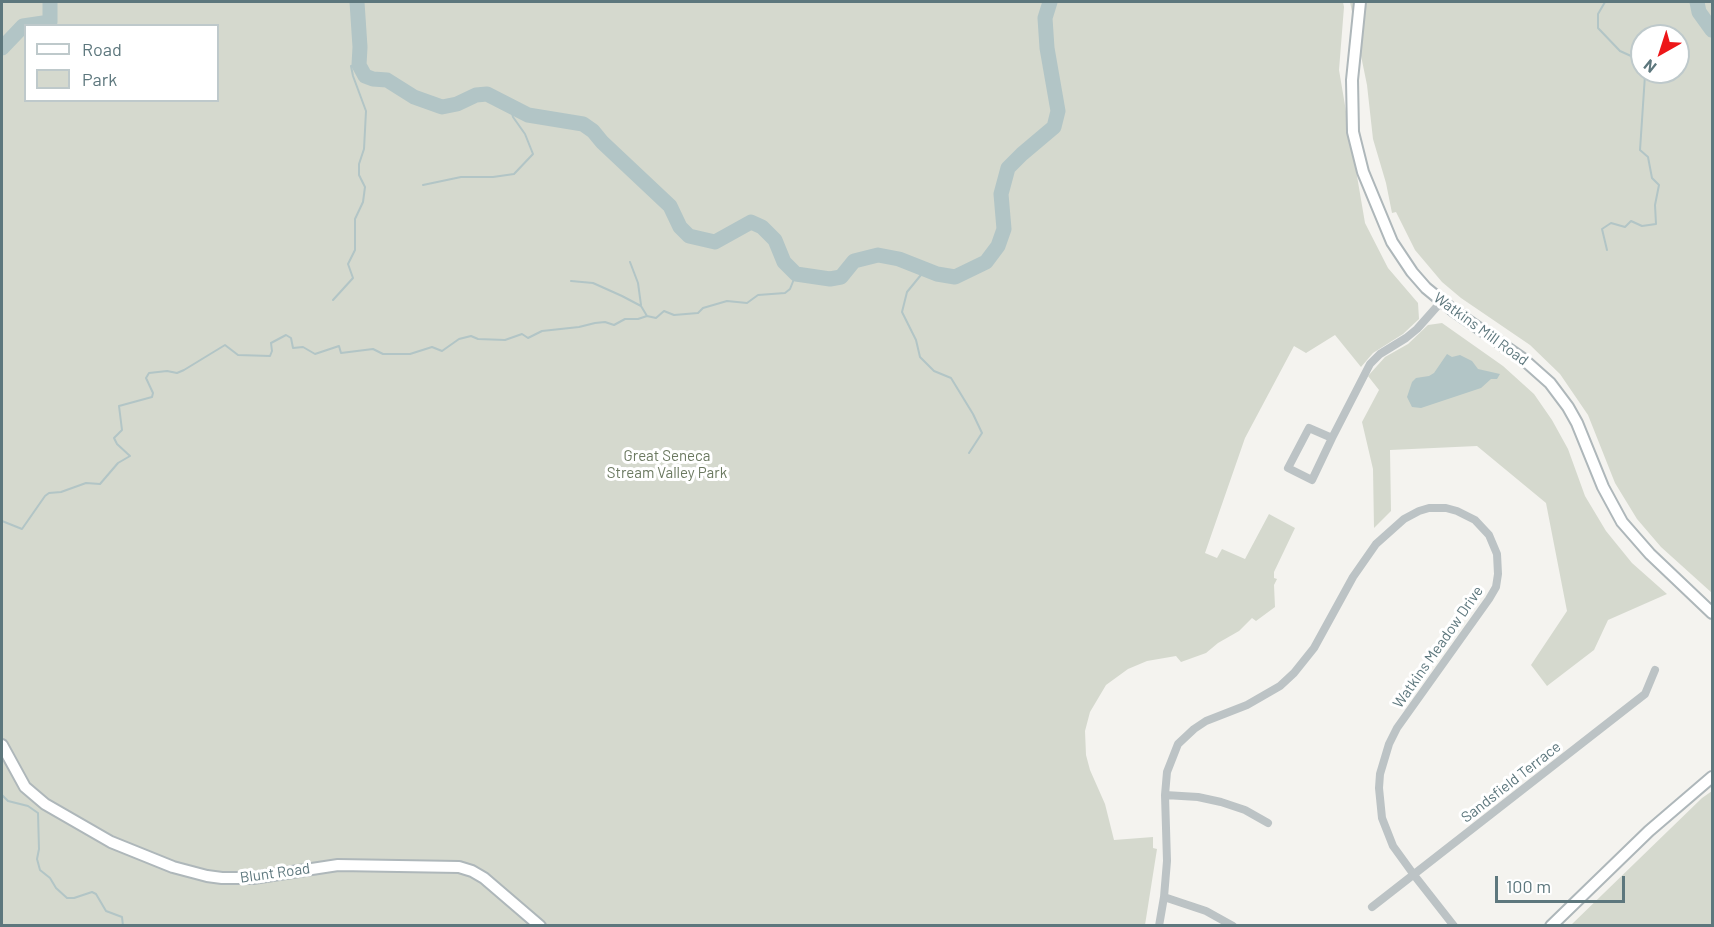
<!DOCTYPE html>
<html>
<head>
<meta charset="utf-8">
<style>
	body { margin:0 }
	#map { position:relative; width:1714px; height:927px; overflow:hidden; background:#f4f3ef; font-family:Barlow,sans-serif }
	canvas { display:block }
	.frame { position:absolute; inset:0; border:3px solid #5d777d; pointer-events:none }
	.legend { position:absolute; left:24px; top:24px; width:195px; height:78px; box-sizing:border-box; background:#fff; border:2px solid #bec9cb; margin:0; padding:8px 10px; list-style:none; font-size:18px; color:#5d777d }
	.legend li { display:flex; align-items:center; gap:12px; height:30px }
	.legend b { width:30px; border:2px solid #bec9cb }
	.north { position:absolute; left:1630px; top:24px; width:60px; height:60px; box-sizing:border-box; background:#fff; border:2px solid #bec9cb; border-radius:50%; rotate:219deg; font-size:16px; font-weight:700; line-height:24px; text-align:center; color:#5d777d }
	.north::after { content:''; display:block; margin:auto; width:21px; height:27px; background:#ed1618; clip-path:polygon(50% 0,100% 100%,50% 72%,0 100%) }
	.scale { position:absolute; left:1495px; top:876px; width:130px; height:27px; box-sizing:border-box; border:3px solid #5d777d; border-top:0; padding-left:8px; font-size:18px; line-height:21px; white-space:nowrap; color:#5d777d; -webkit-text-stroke:4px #fff; paint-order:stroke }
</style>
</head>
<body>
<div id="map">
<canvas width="1714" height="927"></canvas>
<div class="frame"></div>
<ul class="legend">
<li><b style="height:8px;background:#fff"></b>Road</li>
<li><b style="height:16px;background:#d5d9ce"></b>Park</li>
</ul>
<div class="north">N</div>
<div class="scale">100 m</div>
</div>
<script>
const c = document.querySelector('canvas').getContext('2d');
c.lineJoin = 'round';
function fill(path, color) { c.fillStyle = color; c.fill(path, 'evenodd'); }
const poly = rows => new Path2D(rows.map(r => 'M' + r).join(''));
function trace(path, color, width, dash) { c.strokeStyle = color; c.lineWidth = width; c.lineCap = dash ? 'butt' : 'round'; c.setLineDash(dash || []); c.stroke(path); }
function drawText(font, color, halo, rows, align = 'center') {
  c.font = font + ' Barlow,sans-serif'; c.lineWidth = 6; c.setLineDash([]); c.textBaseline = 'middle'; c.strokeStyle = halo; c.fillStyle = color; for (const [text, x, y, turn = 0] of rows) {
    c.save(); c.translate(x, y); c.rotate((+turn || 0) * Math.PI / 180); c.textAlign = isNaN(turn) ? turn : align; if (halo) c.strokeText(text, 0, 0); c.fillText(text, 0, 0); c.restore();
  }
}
fill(poly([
	[2,2,1343,2,1344,7,1339,70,1365,223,1388,268,1418,303,1419,319,1403,334,1373,353,1361,367,1335,335,1306,353,1294,346,1245,438,1205,553,1217,558,1222,549,1245,559,1269,514,1295,528,1274,572,1274,578,1277,579,1274,585,1275,607,1256,621,1252,618,1239,631,1218,643,1206,653,1181,662,1176,656,1147,661,1128,669,1106,685,1090,712,1085,731,1086,755,1090,770,1105,804,1114,840,1153,837,1153,848,1157,849,1145,925,2,925],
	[26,26,218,26,218,100,26,100],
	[1350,2,1712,2,1712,593,1661,547,1637,519,1615,483,1588,415,1560,374,1530,345,1461,298,1442,282,1415,250,1396,212,1392,213,1386,183,1373,139,1367,85],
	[1642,36,1678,36,1678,72,1642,72],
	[1442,323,1503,366,1534,394,1552,420,1568,449,1585,496,1606,531,1632,563,1667,594,1608,620,1594,650,1547,686,1531,665,1567,611,1546,503,1477,446,1390,450,1391,511,1374,528,1373,469,1362,422,1379,390,1368,376,1385,357,1408,344,1428,325],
	[1712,791,1712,925,1571,925,1702,798]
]), '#d5d9ce');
fill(poly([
	[1447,354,1452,357,1460,355,1472,361,1478,369,1500,374,1497,379,1491,379,1481,388,1421,408,1412,407,1407,397,1412,382,1416,378,1429,376,1434,373]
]), '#b2c5c6');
trace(poly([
	[1605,2,1598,14,1598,28,1620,51,1642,61],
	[423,185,461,177,493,177,514,174,533,154,525,134,513,117,510,106],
	[1607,250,1602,229,1611,223,1625,227,1631,221,1642,226,1656,224,1655,205,1659,185,1652,178,1648,157,1640,150,1645,75,1647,72],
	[630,262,638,283,641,305],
	[925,270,907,292,902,312,916,340,920,357,934,371,951,378,973,414,982,433,969,453],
	[571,281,593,283,622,296,641,306,647,316],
	[333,300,353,278,348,264,355,250,355,219,363,202,365,187,359,175,359,164,364,149,366,111,353,76,351,66,359,65],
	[2,521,22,529,45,496,49,493,61,492,86,483,100,484,118,463,130,456,117,444,114,438,122,430,119,406,152,397,153,393,146,378,149,373,167,371,177,373,184,370,225,345,238,355,270,356,272,351,271,343,286,335,291,338,293,348,303,347,315,354,339,346,341,353,373,349,383,354,410,354,432,347,442,351,459,339,471,336,478,339,505,340,522,334,528,338,542,331,579,327,595,323,605,322,614,325,625,319,638,319,647,316,656,318,664,311,674,315,698,313,703,308,727,301,747,303,758,295,785,293,790,289,796,274],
	[2,795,8,801,28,806,38,813,39,849,37,859,40,870,50,878,56,888,67,898,74,898,92,892,96,894,106,911,122,917,123,926]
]), '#b2c5c6', 2);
trace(poly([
	[357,2,360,47,359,65,365,76,373,79,387,80,414,97,442,107,457,104,476,95,487,94,528,115,583,124,593,131,602,142,670,206,680,227,689,236,715,242,751,222,762,227,775,240,784,262,796,274,830,279,841,277,854,261,878,255,899,259,937,274,955,277,986,262,998,246,1004,229,1001,194,1008,168,1022,154,1054,127,1058,111,1047,48,1045,18,1050,2],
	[1697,2,1699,12,1712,30],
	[2,48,23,26,50,22,50,2]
]), '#b2c5c6', 15);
const secondary = poly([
	[1360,2,1352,80,1353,132,1363,172,1392,242,1412,272,1426,288,1454,311,1523,359,1550,383,1568,407,1577,423,1603,487,1622,522,1650,554,1712,613],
	[2,745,25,787,45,804,111,842,173,867,207,876,222,878,253,878,338,865,459,867,472,871,484,878,540,926],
	[1551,926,1649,831,1712,777]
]);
trace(secondary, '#aeb7ba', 14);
trace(poly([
	[1332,438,1312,480,1288,468,1309,428,1332,438,1370,364,1380,354,1406,338,1417,329,1441,302],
	[1165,795,1198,797,1221,802,1245,810,1268,823],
	[1164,897,1206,911,1233,926],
	[1372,907,1645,694,1655,670],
	[1159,926,1164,897,1167,861,1165,795,1167,772,1178,744,1194,729,1206,721,1247,705,1280,686,1294,673,1314,648,1353,577,1376,544,1404,519,1419,511,1429,508,1446,508,1457,511,1475,520,1489,535,1497,554,1498,574,1496,587,1489,599,1397,728,1389,744,1380,774,1379,788,1382,818,1393,846,1414,875,1454,926]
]), '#bcc3c5', 8);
trace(secondary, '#fff', 10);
drawText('15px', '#5d777d', '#fff', [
	["Watkins Mill Road",1481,329,36],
	["Watkins Meadow Drive",1438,647,-55],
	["Sandsfield Terrace",1511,782,-38],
	["Blunt Road",275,873,-8]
]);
drawText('15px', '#6b7960', '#fff', [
	["Great Seneca",667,456],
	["Stream Valley Park",667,473]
]);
</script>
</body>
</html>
